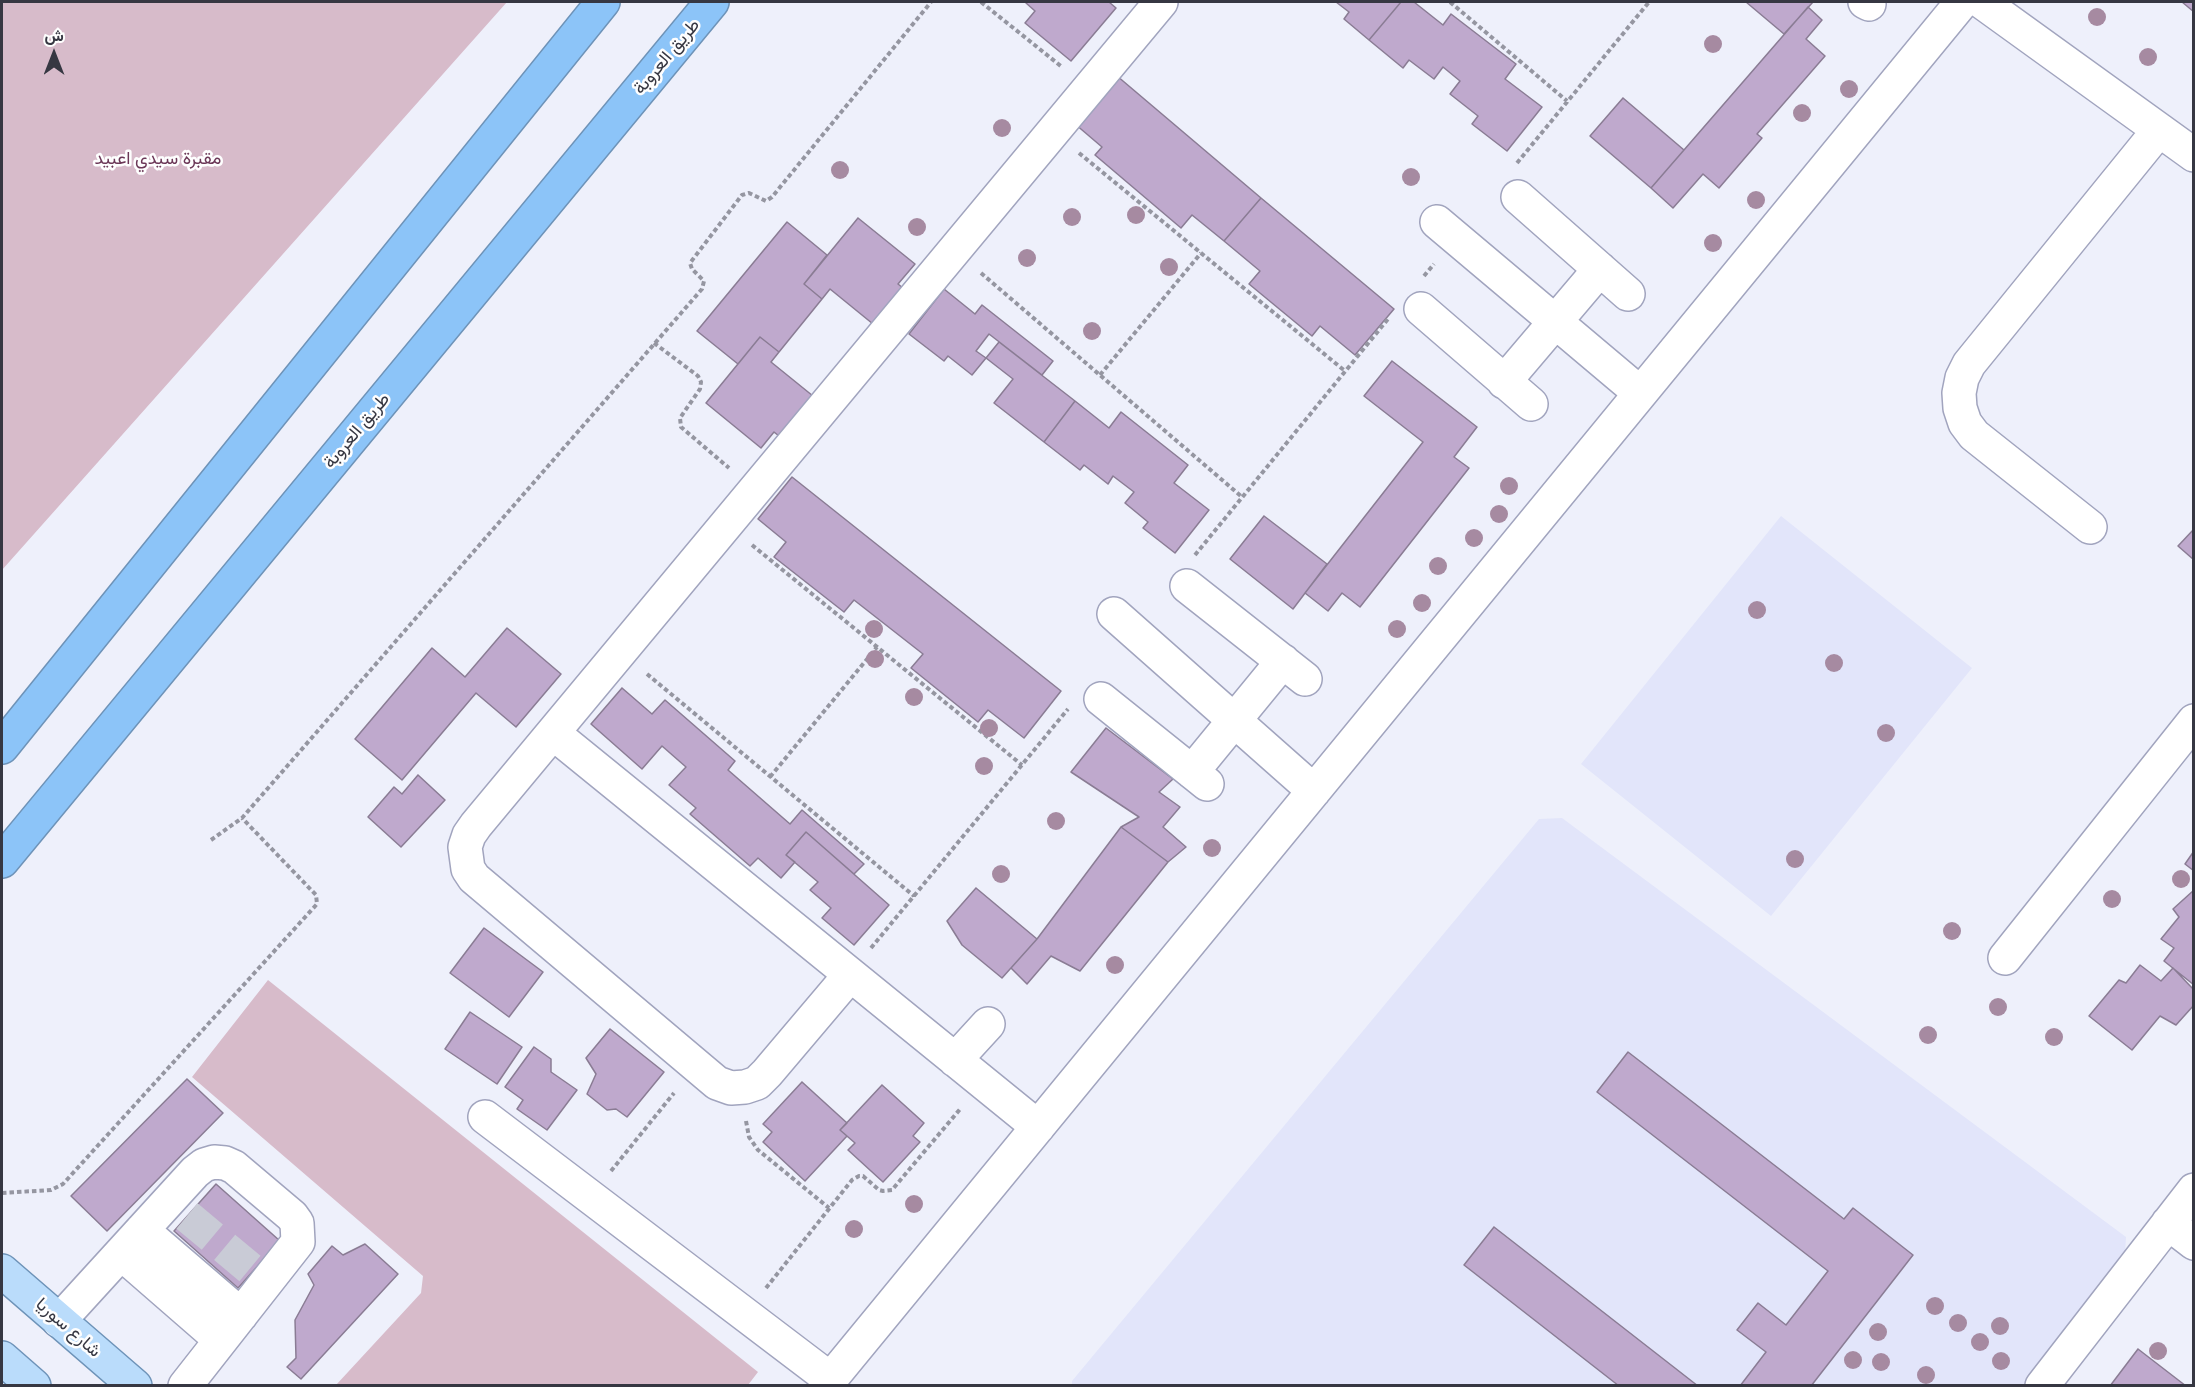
<!DOCTYPE html>
<html>
<head>
<meta charset="utf-8">
<style>
	body { margin:0 }
	#map { position:relative; width:2195px; height:1387px; overflow:hidden; background:#eef0fb; font-family:"Space Grotesk",Vazirmatn,sans-serif }
	canvas { display:block }
	.frame { position:absolute; inset:0; border:3px solid #363742; pointer-events:none }
	.north { position:absolute; left:24px; top:24px; width:60px; height:60px; -webkit-text-stroke:4px #fefefe; paint-order:stroke; rotate:0deg; font-size:16px; font-weight:700; line-height:24px; text-align:center; color:#363742 }
	.north::after { content:''; display:block; margin:auto; width:21px; height:27px; background:#363742; clip-path:polygon(50% 0,100% 100%,50% 72%,0 100%) }
</style>
</head>
<body>
<div id="map">
<canvas width="2195" height="1387"></canvas>
<div class="frame"></div>
<div class="north">ش</div>
</div>
<script>
const c = document.querySelector('canvas').getContext('2d');
c.lineJoin = 'round';
function fill(path, color) { c.fillStyle = color; c.fill(path, 'evenodd'); }
const poly = rows => new Path2D(rows.map(r => 'M' + r).join(''));
function trace(path, color, width, dash) { c.strokeStyle = color; c.lineWidth = width; c.lineCap = dash ? 'butt' : 'round'; c.setLineDash(dash || []); c.stroke(path); }
function drawText(font, color, halo, rows, align = 'center') {
  c.font = font + ' "Space Grotesk",Vazirmatn,sans-serif'; c.lineWidth = 5; c.setLineDash([]); c.textBaseline = 'middle'; c.strokeStyle = halo; c.fillStyle = color; for (const [text, x, y, turn = 0] of rows) {
    c.save(); c.translate(x, y); c.rotate((+turn || 0) * Math.PI / 180); c.textAlign = isNaN(turn) ? turn : align; if (halo) c.strokeText(text, 0, 0); c.fillText(text, 0, 0); c.restore();
  }
}
fill(poly([
	[1781,516,1972,668,1771,916,1581,764],
	[1562,818,2126,1237,2125,1254,2023,1385,1072,1386,1072,1381,1539,819]
]), '#e2e5fa');
fill(poly([
	[2,2,507,2,2,570],
	[268,980,758,1372,748,1385,336,1385,421,1293,423,1276,192,1077]
]), '#d7bbca');
const building = poly([
	[1027,2,1109,2,1116,8,1071,61,1025,23,1035,11,1026,3,1027,2],
	[1336,2,1401,2,1369,40,1344,19,1349,12,1336,2],
	[1401,2,1414,2,1443,25,1451,14,1516,64,1505,79,1542,107,1507,151,1472,124,1478,116,1450,94,1460,81,1443,67,1434,79,1409,60,1403,68,1369,40,1401,2],
	[1746,2,1813,2,1784,34,1746,2],
	[2182,2,2194,2,2194,12,2182,2],
	[1808,7,1822,20,1806,39,1825,56,1757,134,1762,138,1719,188,1703,174,1673,208,1651,188,1808,7],
	[1110,70,1261,198,1224,241,1192,215,1181,228,1095,155,1102,147,1068,118,1110,70],
	[1623,98,1684,150,1651,188,1590,136,1623,98],
	[1261,198,1394,309,1355,355,1320,326,1312,336,1249,284,1260,271,1224,241,1261,198],
	[858,218,915,264,898,284,903,288,873,324,830,289,822,299,804,284,858,218],
	[787,222,827,255,804,284,822,299,779,352,760,337,738,364,697,331,787,222],
	[944,289,975,314,982,305,1053,361,1042,375,989,334,976,351,986,358,972,375,948,356,944,361,909,334,944,289],
	[760,337,779,352,771,362,813,396,779,436,774,432,761,448,706,403,760,337],
	[999,342,1075,401,1044,442,994,403,1013,379,986,358,999,342],
	[1392,361,1477,427,1454,457,1469,468,1360,607,1342,593,1328,611,1305,593,1423,442,1364,396,1392,361],
	[1075,401,1109,428,1121,412,1188,465,1174,483,1209,510,1175,553,1143,528,1148,522,1125,503,1134,492,1113,476,1108,484,1084,465,1080,470,1044,442,1075,401],
	[792,477,1061,691,1024,738,988,710,978,722,911,668,923,654,854,600,844,612,774,557,786,542,758,519,792,477],
	[1264,516,1327,564,1293,609,1230,559,1264,516],
	[2194,529,2194,560,2178,546,2194,529],
	[507,628,561,674,516,727,476,693,402,780,355,739,432,648,465,677,507,628],
	[622,688,652,714,665,700,735,761,728,770,790,824,802,810,864,864,854,874,806,832,786,855,795,862,781,878,758,858,750,866,690,814,696,808,669,785,686,767,662,746,642,769,591,724,622,688],
	[1106,728,1173,779,1159,792,1180,807,1163,827,1186,847,1168,862,1121,827,1139,817,1071,772,1106,728],
	[418,775,445,800,401,847,368,817,394,787,402,794,418,775],
	[1121,827,1168,862,1080,971,1051,956,1027,984,1011,968,1037,939,1121,827],
	[806,832,889,905,854,945,822,918,831,908,810,890,818,882,786,855,806,832],
	[2194,851,2194,871,2185,864,2194,851],
	[976,888,1037,939,1002,978,962,945,947,921,976,888],
	[2194,890,2194,985,2164,961,2174,948,2161,939,2179,917,2173,909,2194,890],
	[484,928,543,972,509,1017,450,973,484,928],
	[2140,965,2161,981,2173,968,2194,990,2194,1005,2176,1025,2160,1016,2132,1050,2089,1016,2119,980,2126,983,2140,965],
	[470,1012,522,1047,497,1084,445,1049,470,1012],
	[610,1029,664,1072,627,1117,616,1109,607,1110,587,1094,596,1074,586,1058,610,1029],
	[534,1047,551,1059,551,1072,577,1090,547,1130,517,1109,523,1100,505,1087,534,1047],
	[1628,1052,1844,1219,1853,1208,1913,1255,1811,1386,1740,1386,1766,1352,1737,1330,1758,1303,1786,1325,1828,1271,1597,1092,1628,1052],
	[187,1079,223,1113,107,1231,71,1196,187,1079],
	[802,1082,847,1123,840,1130,847,1136,805,1181,763,1142,772,1132,763,1124,802,1082],
	[882,1085,924,1123,913,1136,920,1142,883,1182,848,1150,855,1143,840,1130,882,1085],
	[216,1184,280,1241,238,1288,174,1231,216,1184],
	[1494,1227,1698,1386,1619,1386,1464,1265,1494,1227],
	[365,1244,398,1274,301,1379,287,1367,296,1358,295,1320,314,1285,308,1274,332,1246,343,1255,365,1244],
	[2138,1349,2186,1386,2110,1386,2138,1349]
]);
fill(building, '#bfa9cd');
trace(building, '#8a7c94', 1.5);
trace(poly([
	[187,1216,253,1271]
]), '#c9cbd6', 33, [33, 16]);
const minor = poly([
	[1865,2,1869,4],
	[1982,2,2194,155],
	[1518,197,1628,294],
	[1437,222,1640,393],
	[1421,309,1531,404],
	[1504,382,1600,269],
	[2090,527,1974,435,1965,423,1960,408,1959,393,1962,378,1969,364,2159,130],
	[1187,586,1305,679],
	[1114,614,1314,791],
	[1101,699,1207,784],
	[553,733,1038,1127],
	[1192,772,1283,661],
	[2005,958,2194,721],
	[850,975,767,1073,757,1083,745,1087,731,1088,717,1083,474,878,468,869,465,847,469,835,476,825,1161,2],
	[955,1060,988,1024],
	[485,1117,830,1379],
	[2168,1223,2194,1243],
	[142,1230,241,1315],
	[121,1253,221,1340],
	[59,1321,195,1172,204,1165,214,1162,225,1163,234,1167,292,1216,297,1223,298,1242,185,1386],
	[825,1386,1962,2],
	[2042,1386,2194,1190]
]);
const major = poly([
	[2,1271,135,1386],
	[2,1358,34,1386]
]);
const highway = poly([
	[2,747,603,2],
	[2,861,712,2]
]);
trace(minor, '#a1a4be', 36);
trace(major, '#6e93b8', 36);
trace(highway, '#6e93b8', 36);
trace(poly([
	[981,2,1062,67],
	[1450,2,1567,101],
	[1079,153,1345,371],
	[1517,163,1649,2],
	[981,273,1242,497],
	[1424,276,1434,264],
	[654,343,698,376,701,382,700,389,680,418,681,427,729,468],
	[1100,375,1201,253],
	[752,545,1022,765],
	[1195,555,1388,319],
	[647,674,914,896],
	[770,777,877,647],
	[211,840,242,818,702,289,704,281,692,269,690,263,742,195,749,193,766,201,772,197,931,2],
	[871,948,1068,709],
	[746,1121,749,1137,758,1150,829,1208],
	[611,1171,674,1093],
	[2,1193,51,1190,63,1184,317,904,316,895,242,818],
	[766,1288,852,1180,859,1176,863,1176,879,1190,883,1191,892,1190,961,1108]
]), '#9596a1', 4, [4.5, 3]);
trace(minor, '#fff', 33);
trace(major, '#badcfb', 33);
trace(highway, '#8cc4f8', 33);
c.fillStyle = '#a68aa1';
for (const [x, y] of [
	[2097,17],
	[1713,44],
	[2148,57],
	[1849,89],
	[1802,113],
	[1002,128],
	[840,170],
	[1411,177],
	[1756,200],
	[1136,215],
	[1072,217],
	[917,227],
	[1713,243],
	[1027,258],
	[1169,267],
	[1092,331],
	[1509,486],
	[1499,514],
	[1474,538],
	[1438,566],
	[1422,603],
	[1757,610],
	[874,629],
	[1397,629],
	[875,659],
	[1834,663],
	[914,697],
	[989,728],
	[1886,733],
	[984,766],
	[1056,821],
	[1212,848],
	[1795,859],
	[1001,874],
	[2181,879],
	[2112,899],
	[1952,931],
	[1115,965],
	[1998,1007],
	[1928,1035],
	[2054,1037],
	[914,1204],
	[854,1229],
	[1935,1306],
	[1958,1323],
	[2000,1326],
	[1878,1332],
	[1980,1342],
	[2158,1351],
	[1853,1360],
	[2001,1361],
	[1881,1362],
	[1926,1375]
]) { c.beginPath(); c.arc(x, y, 9, 0, 2 * Math.PI); c.fill(); }
drawText('18px', '#363742', '#fefefe', [
	["طريق العروبة",667,57,-50],
	["طريق العروبة",357,431,-50],
	["شارع سوريا",68,1328,41]
]);
drawText('18px', '#6b3757', '#fefefe', [
	["مقبرة سيدي اعبيد",158,159]
]);
</script>
</body>
</html>
